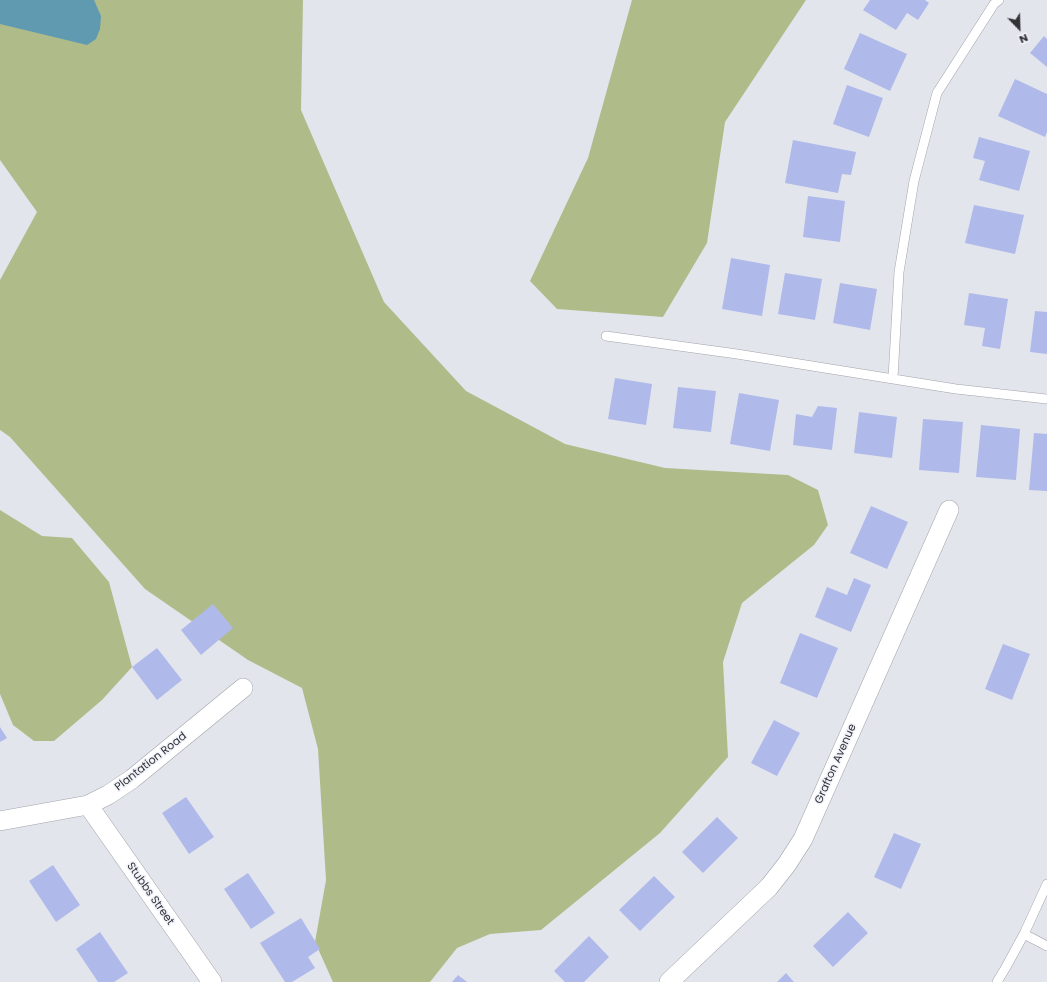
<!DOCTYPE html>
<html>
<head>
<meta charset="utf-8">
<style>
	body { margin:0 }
	#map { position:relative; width:1047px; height:982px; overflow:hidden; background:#e3e5ed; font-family:Poppins,sans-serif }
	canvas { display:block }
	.north { position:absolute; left:999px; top:8px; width:40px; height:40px; -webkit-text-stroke:3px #f0f2fa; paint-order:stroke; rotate:157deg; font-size:11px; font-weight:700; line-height:16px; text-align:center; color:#323235 }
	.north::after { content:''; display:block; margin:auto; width:14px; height:18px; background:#323235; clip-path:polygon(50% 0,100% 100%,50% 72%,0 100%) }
</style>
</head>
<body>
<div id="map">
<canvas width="1047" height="982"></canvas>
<div class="north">N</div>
</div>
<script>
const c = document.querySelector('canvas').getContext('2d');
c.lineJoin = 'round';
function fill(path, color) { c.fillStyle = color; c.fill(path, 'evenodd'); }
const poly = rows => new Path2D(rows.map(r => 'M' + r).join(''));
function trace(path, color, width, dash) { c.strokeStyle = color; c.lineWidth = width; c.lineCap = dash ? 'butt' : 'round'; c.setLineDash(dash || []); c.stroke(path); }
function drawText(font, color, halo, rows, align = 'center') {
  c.font = font + ' Poppins,sans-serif'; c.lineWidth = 3; c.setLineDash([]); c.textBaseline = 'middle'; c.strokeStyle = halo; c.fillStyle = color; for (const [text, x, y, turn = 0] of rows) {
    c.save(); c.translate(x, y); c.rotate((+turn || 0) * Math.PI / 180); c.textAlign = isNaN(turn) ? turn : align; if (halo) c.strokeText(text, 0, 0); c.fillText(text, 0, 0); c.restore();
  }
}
fill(poly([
	[0,0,303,0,301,110,384,302,466,391,565,444,665,468,788,475,818,490,828,525,814,545,742,603,723,662,728,757,660,833,541,930,490,934,457,948,430,982,333,982,315,942,326,880,318,749,302,688,248,660,145,589,10,437,0,430,0,280,37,212,0,160],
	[632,0,806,0,725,122,707,243,663,317,557,309,530,281,588,158],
	[0,510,42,536,72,538,109,582,132,667,102,700,54,741,34,741,13,725,0,694]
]), '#afbc8a');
fill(poly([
	[0,0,94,0,101,16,100,29,96,39,87,45,0,24]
]), '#609ab1');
fill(poly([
	[870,0,925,0,929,3,918,20,907,13,896,30,863,10],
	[860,33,907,54,890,91,844,69],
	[1044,36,1047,39,1047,67,1030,53],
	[1015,79,1047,94,1047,132,1045,137,998,116],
	[847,85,883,98,869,137,833,124],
	[979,137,1030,151,1019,191,979,180,985,161,973,158],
	[793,140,856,152,851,175,842,174,838,193,785,183],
	[808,196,845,201,840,242,803,237],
	[974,205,1024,215,1015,254,965,243],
	[731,258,770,265,762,316,722,309],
	[785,273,822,279,815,320,778,314],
	[840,283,877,289,870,330,833,323],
	[969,293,1008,299,1000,349,982,346,985,328,964,325],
	[1035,311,1047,312,1047,354,1030,352],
	[615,378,652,384,646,425,608,419],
	[678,387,716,391,711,432,673,428],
	[739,393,779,400,770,451,730,444],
	[818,406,837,408,832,450,793,445,796,414,812,417],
	[859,412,897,417,892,458,854,453],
	[923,419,963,422,959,473,919,470],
	[981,425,1020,429,1016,480,976,477],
	[1034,433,1047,434,1047,491,1029,490],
	[871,506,908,522,887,569,850,553],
	[854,578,871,585,851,632,815,617,827,587,847,595],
	[213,604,233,628,201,655,181,630],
	[800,633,838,648,817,698,780,683],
	[1003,644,1030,654,1012,700,985,689],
	[157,648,182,680,157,700,132,667],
	[774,720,800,733,777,776,751,763],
	[0,727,7,738,0,742],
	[186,797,214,837,189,854,162,813],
	[717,817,738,838,703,873,682,852],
	[894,833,921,844,901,889,874,877],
	[53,865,80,905,56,922,29,881],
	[248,873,275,913,251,929,224,889],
	[654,876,675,897,640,931,619,910],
	[848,912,868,933,833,967,813,946],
	[301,918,320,949,308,957,315,968,292,982,285,982,260,943],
	[100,932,128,973,114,982,98,982,76,949],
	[589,936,609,957,584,982,565,982,554,971],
	[786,973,794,982,777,982],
	[458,975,467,982,452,982]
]), '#afbaea');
const lane = poly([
	[606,336,737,354,956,389,1047,399],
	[893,378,899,272,914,181,937,93,994,4,999,0],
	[1024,934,1047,946],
	[997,982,1006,967,1024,934,1047,884]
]);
const street = poly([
	[88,805,212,982],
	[0,821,88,805,108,795,132,779,243,688],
	[669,982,769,887,787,864,803,839,949,510]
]);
trace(lane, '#a1a3aa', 10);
trace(street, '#a1a3aa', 20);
trace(lane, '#fff', 9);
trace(street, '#fff', 19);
drawText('11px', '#323235', '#f0f2fa', [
	["Plantation Road",151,762,-38],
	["Grafton Avenue",836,764,-66],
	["Stubbs Street",150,894,55]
]);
</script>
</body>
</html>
